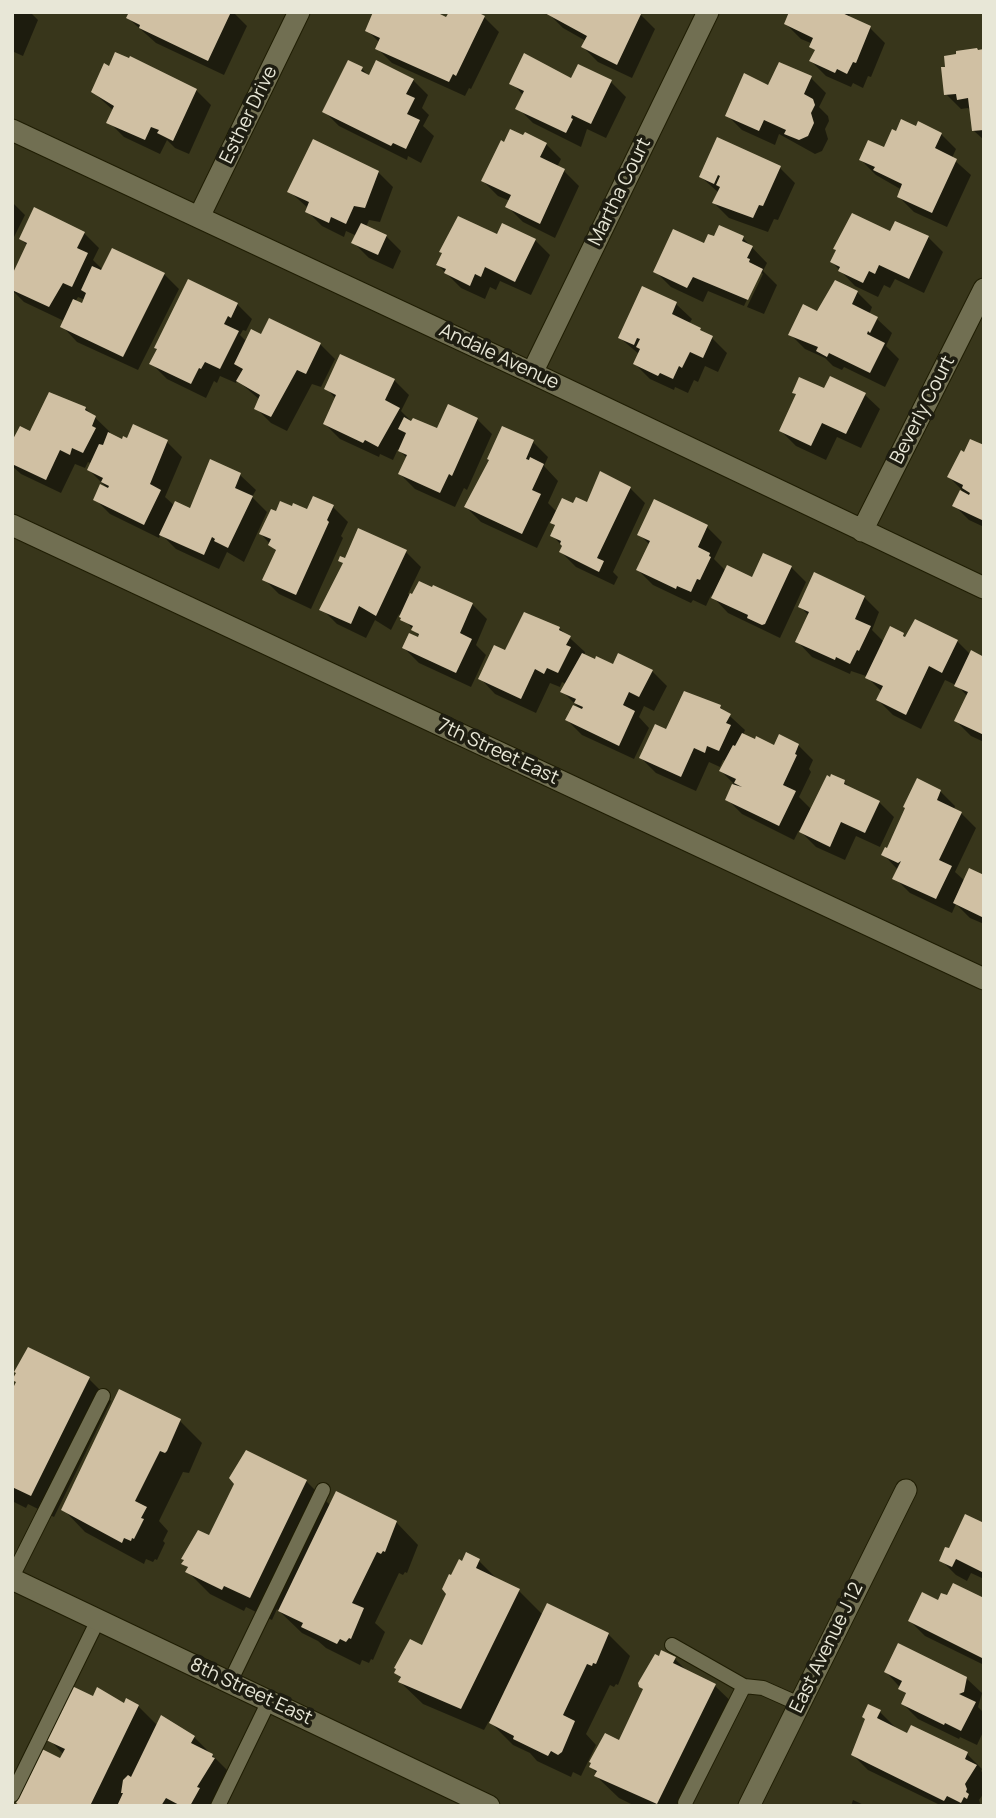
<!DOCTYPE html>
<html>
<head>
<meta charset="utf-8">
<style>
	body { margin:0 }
	#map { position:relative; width:996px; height:1818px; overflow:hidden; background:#38361b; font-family:Manrope,sans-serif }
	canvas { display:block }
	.frame { position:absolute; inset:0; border:14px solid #e8e7d7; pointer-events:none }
</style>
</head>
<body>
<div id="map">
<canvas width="996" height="1818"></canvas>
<div class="frame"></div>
</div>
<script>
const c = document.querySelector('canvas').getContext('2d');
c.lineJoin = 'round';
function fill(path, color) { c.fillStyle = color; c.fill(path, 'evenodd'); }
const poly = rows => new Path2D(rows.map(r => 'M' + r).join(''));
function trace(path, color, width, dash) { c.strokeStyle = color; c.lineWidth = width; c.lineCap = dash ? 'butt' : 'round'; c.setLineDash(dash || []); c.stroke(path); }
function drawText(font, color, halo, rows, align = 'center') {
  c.font = font + ' Manrope,sans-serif'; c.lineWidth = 7; c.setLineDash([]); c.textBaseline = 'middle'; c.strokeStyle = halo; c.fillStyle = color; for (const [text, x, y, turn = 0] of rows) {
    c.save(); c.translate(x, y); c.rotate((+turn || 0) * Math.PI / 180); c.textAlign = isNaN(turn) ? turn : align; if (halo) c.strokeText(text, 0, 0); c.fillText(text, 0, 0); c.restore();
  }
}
fill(poly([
	[12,12,30,12,38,20,23,56,14,52,12,55],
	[131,12,233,12,247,26,224,75,156,43,128,18],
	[791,12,850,12,849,18,870,28,885,43,871,77,868,76,863,88,853,83,851,87,826,76,811,61,816,51,811,47,813,44,801,39,786,24],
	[548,13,640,14,655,29,632,78,598,62,583,47,586,41,563,28],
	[484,17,499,32,471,89,469,88,465,96,392,63,377,48,380,43,367,30],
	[984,50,984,140,974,131,971,111,968,108,961,109,946,94],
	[349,62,362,69,370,77,413,80,428,95,422,108,429,115,423,126,434,136,421,163,408,156,407,160,339,126,324,111],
	[811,78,826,93,819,107,828,116,829,121,825,129,828,139,822,151,815,154,779,134,775,145,742,130,727,115,769,87],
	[611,82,626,97,606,138,587,129,581,147,533,123,518,108,524,96,512,83],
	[196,90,211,105,189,154,175,148,167,140,160,154,124,137,109,122,114,111,93,92],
	[916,128,941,134,956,149,952,158,971,175,947,227,914,212,899,197,902,190,876,175,861,160,885,150],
	[718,139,780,168,795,183,778,220,774,219,768,232,729,218,714,203,719,193,701,177],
	[546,144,561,159,557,167,564,171,579,186,555,238,523,222,508,207,510,201,498,196,483,181],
	[378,172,393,187,380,222,369,220,366,227,386,236,401,251,393,269,369,258,354,243,357,236,346,231,344,237,322,226,307,211,308,208,289,191],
	[12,202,25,215,12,241],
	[896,223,928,237,943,252,924,293,895,279,890,288,884,285,878,297,855,286,832,262,837,250,891,234],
	[720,227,743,238,767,263,763,271,777,285,764,314,747,307,763,274,760,271,744,306,708,291,703,302,671,287,656,272,714,239],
	[84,233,99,248,93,260,103,270,164,274,179,289,138,370,77,342,62,326,64,321,24,302,12,290,28,246,21,239],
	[78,297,85,300,82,305,75,302],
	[498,236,535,240,550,255,531,295,500,281,496,290,490,287,485,299,461,288,438,265,443,254],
	[643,289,676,304,692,319,689,324,712,338,727,353,718,372,705,366,698,382,694,380,688,393,675,387,674,390,650,379,635,364,640,355,620,338],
	[857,292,872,307,869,315,876,318,892,333,886,346,899,359,885,387,844,367,842,370,833,366,825,358,805,349,790,334],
	[237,304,252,319,246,331,243,330,240,335,247,342,262,337,320,344,335,359,321,387,312,384,287,431,271,423,256,408,260,400,237,380,236,383,220,376,217,383,214,381,206,398,167,379,152,364],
	[394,380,409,395,401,411,412,422,438,431,477,419,492,434,467,490,464,488,455,507,415,489,400,474,407,458,398,449,393,460,380,454,379,457,340,439,325,424,336,399,326,388],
	[825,390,864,394,880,409,861,448,837,437,826,460,796,446,781,431,797,395,794,392],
	[85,408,110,432,109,435,123,441,167,442,182,457,165,497,175,506,191,511,211,461,240,475,256,490,252,497,267,512,244,562,227,552,219,569,176,549,161,534,159,538,110,514,95,499,109,490,89,470,92,464,88,462,85,468,75,464,61,493,21,474,12,466,12,445,31,433],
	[533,442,548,457,544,466,558,481,548,503,557,512,630,488,645,503,613,572,618,577,614,585,576,567,561,552,563,547,552,535,556,527,550,521,537,548,481,522,466,507],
	[984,447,984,527,969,520,954,505,962,490,949,477,965,454],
	[332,506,348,522,341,536,343,538,311,609,279,594,264,579,277,552,261,534,308,512],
	[707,527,722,542,714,559,726,571,753,579,791,567,806,582,780,638,728,613,711,595,706,606,693,600,691,603,653,585,638,570,650,545,639,534],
	[406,552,421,567,408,594,413,596,433,590,434,587,472,604,487,619,476,645,486,655,471,687,419,663,404,648,423,640,399,614,391,630,375,620,366,638,337,624,322,609,344,564,340,560],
	[864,597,879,612,872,630,884,642,903,635,907,639,957,641,971,655,984,659,984,742,971,736,956,721,967,696,958,686,945,680,921,729,893,715,878,700,882,692,866,676,851,671,850,674,812,657,797,641,809,616,800,606],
	[559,628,585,652,584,656,614,667,652,671,667,686,654,711,644,706,639,717,649,728,634,759,582,735,567,720,581,710,562,691,566,684,562,682,560,687,550,683,536,713,495,694,480,678,506,653],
	[720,707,745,730,743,735,774,747,798,745,813,760,809,769,811,772,799,797,812,810,844,782,851,789,879,802,894,817,880,847,856,836,845,860,816,847,799,830,794,840,742,814,727,799,734,784,721,771,726,761,723,760,720,767,709,762,696,791,656,773,641,758,667,732],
	[940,791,955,806,954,810,961,813,976,828,955,872,965,881,984,875,984,924,970,918,956,904,952,913,910,893,895,878,898,870,883,854],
	[18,1373,89,1379,111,1401,54,1517,28,1504,26,1508,12,1501,12,1394,18,1383],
	[180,1421,202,1443,189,1473,183,1472,159,1521,168,1531,163,1541,165,1543,157,1560,155,1559,153,1562,146,1559,144,1564,85,1532,63,1509],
	[246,1452,306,1481,331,1506,396,1522,418,1545,407,1573,405,1572,403,1575,399,1573,375,1623,385,1632,373,1660,371,1659,369,1663,362,1660,360,1665,326,1648,318,1641,302,1633,277,1609,272,1620,246,1607,244,1611,210,1594,188,1572,189,1569,184,1564,209,1538,236,1484],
	[984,1525,984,1579,971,1573,967,1581,956,1575,941,1560,949,1551],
	[467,1555,479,1561,499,1581,519,1591,543,1615,608,1634,630,1656,618,1685,616,1684,614,1687,610,1685,586,1734,596,1745,581,1776,573,1772,571,1777,537,1761,530,1753,513,1745,489,1721,484,1730,423,1704,400,1682,402,1679,396,1673,422,1647],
	[984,1600,984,1665,925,1636,910,1621,939,1602],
	[675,1659,689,1673,715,1686,738,1708,689,1806,635,1806,619,1798,596,1776,597,1773,591,1767,619,1742],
	[886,1672,966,1678,982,1693,978,1707,984,1713,984,1730,977,1745,960,1737,959,1739,918,1719,903,1704,907,1695],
	[93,1699,138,1706,158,1726,194,1737,235,1778,221,1806,21,1806,64,1755,49,1739],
	[880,1712,895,1727,894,1728,908,1735,967,1754,982,1769,981,1771,984,1774,984,1793,979,1800,981,1806,942,1806,868,1770,853,1755],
	[853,1800,866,1806,851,1806]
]), '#0007');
fill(poly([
	[129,12,231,12,208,61,139,28,140,25,126,18],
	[373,12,436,12,446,17,449,12,477,12,485,16,456,76,453,74,449,82,375,49,380,38,365,31],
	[543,12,642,12,617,65,581,47,587,36],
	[789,12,840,12,871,26,856,63,853,62,847,74,837,69,835,73,809,61,815,50,809,47,813,38,784,24],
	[977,48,978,50,984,49,984,130,972,131,968,98,957,100,956,94,944,95,941,67,945,67,944,56,956,54,956,51],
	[115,52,129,58,130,56,197,89,173,141,157,133,159,130,151,127,145,140,106,123,114,106,91,92,104,63,109,66],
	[524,53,571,78,578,64,612,80,591,124,572,115,571,118,573,119,566,133,515,109,524,91,509,84],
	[348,60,363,67,361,71,369,75,376,60,414,79,406,94,415,98,407,114,420,120,406,149,393,143,391,146,322,112],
	[779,62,812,76,804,94,813,99,815,105,811,113,814,123,808,136,799,140,784,134,786,130,764,120,759,131,725,116,744,73,768,85],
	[901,119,916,126,918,121,942,133,935,148,957,159,932,213,897,197,902,184,873,170,875,167,859,160,868,140,884,147,892,129,896,131],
	[510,129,523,135,525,132,547,143,540,157,565,169,540,224,505,207,511,195,481,181,501,140,504,142],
	[717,137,781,166,763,206,759,205,753,218,712,203,720,187,716,185,720,176,718,175,714,184,699,177],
	[313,139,379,171,365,208,354,206,346,224,331,217,329,223,305,212,309,202,287,192],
	[34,207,85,232,77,248,88,253,72,287,63,283,49,307,12,290,12,275,27,243,19,239],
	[852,213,890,231,895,221,929,236,909,279,879,265,875,274,869,271,863,283,838,271,840,267,830,262,836,250,833,249],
	[458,216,497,234,502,223,536,239,515,282,485,267,481,277,475,274,470,286,444,273,446,269,436,265,442,253,439,252],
	[361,223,387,235,378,255,351,243],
	[719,225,744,236,742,241,753,246,747,258,750,259,749,262,763,269,748,300,693,277,687,288,653,272,673,229,704,243,708,234,714,236],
	[112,248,165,273,123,357,60,327,73,299,82,303,86,293,81,290,92,266,101,270],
	[188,279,238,303,231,318,228,316,224,324,239,331,220,369,205,362,201,369,199,368,191,384,149,364,157,349,154,348],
	[835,280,858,291,852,304,878,317,870,333,868,331,867,334,885,343,870,373,829,353,827,357,816,351,818,347,788,335,803,304,817,311],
	[642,286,677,302,672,314,701,328,700,330,713,336,703,358,690,352,682,368,679,366,673,379,660,373,658,376,633,364,640,349,636,347,640,339,637,338,634,345,618,338],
	[269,318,321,343,306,374,297,370,271,417,254,409,260,395,236,381,243,369,234,364,251,329,261,334],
	[340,354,395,379,385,400,400,408,378,447,365,440,363,443,323,424,336,395,324,389],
	[830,376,866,393,846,434,822,423,811,446,779,431,796,394,792,393,799,377,824,388],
	[49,392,86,407,85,410,96,416,92,426,96,428,83,453,72,448,70,455,60,450,46,480,12,464,12,441,20,426,30,431],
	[448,404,478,418,452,476,449,474,440,493,398,474,407,455,398,451,406,433,398,429,404,417,411,421,413,418,437,428],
	[133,424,168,440,150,484,161,490,144,525,93,500,100,484,108,488,109,486,101,482,103,478,87,470,99,444,103,445,108,432,122,439,123,436,127,438],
	[502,426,534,440,526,459,529,460,530,457,544,464,532,490,541,494,522,534,464,507,489,460,487,459],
	[970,439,984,445,984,521,952,506,960,490,969,495,970,493,962,488,963,485,947,477,961,450,964,452],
	[210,459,241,473,235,488,253,496,228,548,214,541,215,539,212,537,204,555,159,535,175,501,190,508],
	[600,471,631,487,597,558,604,561,599,572,559,552,562,546,560,544,561,541,550,536,555,525,550,523,562,498,573,503,576,497,587,502],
	[313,496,334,505,327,520,329,522,296,595,262,580,276,550,268,545,271,539,259,534,271,509,276,511,280,501,292,506,293,503,307,509],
	[654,499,708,525,698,547,710,553,709,556,711,557,700,580,697,579,691,592,677,586,676,589,636,570,650,541,637,535],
	[358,528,407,550,376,616,359,606,351,624,319,610,343,563,338,561,340,556,345,558],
	[763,553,792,566,765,624,762,625,747,618,748,615,711,598,727,565,752,577],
	[814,572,865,596,855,619,871,626,859,651,857,650,850,664,836,657,835,660,795,642,809,612,798,607],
	[419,581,432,587,433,585,473,603,460,633,472,639,456,673,402,648,409,633,418,637,419,634,411,630,413,626,400,620,401,618,399,617,410,593,412,594],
	[524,612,560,627,559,630,571,636,566,645,571,647,558,673,547,668,544,674,535,669,521,699,478,679,494,645,505,650],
	[915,619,958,640,942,673,929,666,906,715,876,700,883,686,865,678,890,626,904,633,903,636,905,637],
	[971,650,984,657,984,735,954,721,968,692,954,686],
	[582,653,595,659,596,656,613,664,618,653,653,670,639,697,629,692,623,705,635,711,619,746,565,720,573,705,582,709,583,707,574,703,576,699,560,692],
	[684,691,721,705,720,708,731,714,726,723,731,725,719,751,707,746,705,753,694,748,681,777,639,758,655,724,666,729],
	[742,733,755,739,756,736,774,745,779,734,799,744,795,754,797,755,783,785,796,791,779,826,725,800,732,784,742,787,734,783,736,779,719,771,733,745,735,746],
	[831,774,845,780,844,784,880,801,865,833,841,822,830,847,799,832,827,775,830,777],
	[917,778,941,790,937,800,962,812,939,860,952,866,936,899,892,879,901,861,898,863,881,855,885,847,887,848,905,808,903,807],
	[969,868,984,875,984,918,953,903],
	[28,1347,90,1377,31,1496,12,1487,12,1390,16,1382,12,1380,16,1373,14,1372],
	[119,1389,181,1419,167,1451,165,1453,160,1451,135,1501,147,1507,141,1518,144,1519,134,1539,132,1538,131,1541,124,1538,122,1543,61,1510],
	[246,1450,307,1480,250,1598,224,1586,222,1590,185,1572,188,1567,181,1564,184,1560,181,1559,198,1530,209,1535,234,1484,229,1478],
	[336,1491,397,1521,385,1552,383,1551,381,1554,377,1552,352,1603,364,1608,351,1639,349,1638,346,1642,340,1639,337,1644,301,1627,303,1623,278,1611],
	[965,1514,984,1523,984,1573,956,1559,952,1567,939,1561,945,1547,949,1548],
	[466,1552,480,1559,476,1568,520,1589,461,1709,398,1682,401,1677,394,1673,396,1669,394,1668,410,1639,422,1645,446,1594,442,1589,449,1574,451,1575,459,1559,462,1561],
	[953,1583,984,1598,984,1659,908,1621,922,1592,938,1600,941,1593,947,1595],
	[547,1603,609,1633,596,1664,593,1663,592,1666,587,1664,563,1715,575,1721,562,1752,558,1755,551,1751,548,1756,513,1739,514,1736,489,1723],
	[898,1643,967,1677,964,1692,959,1694,976,1702,961,1731,945,1723,944,1725,901,1704,906,1693,898,1689,902,1681,884,1672],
	[661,1650,676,1657,673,1663,716,1684,657,1804,594,1776,597,1771,589,1767,591,1763,589,1762,605,1733,619,1740,643,1689,639,1687,638,1683,655,1654,659,1656],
	[72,1686,93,1696,97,1687,124,1703,126,1698,139,1705,90,1806,21,1806,16,1803,42,1749,60,1758,65,1749,46,1740],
	[868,1704,881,1710,877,1718,907,1733,911,1725,968,1752,965,1759,977,1765,965,1784,967,1789,966,1792,969,1794,967,1799,964,1797,961,1803,947,1796,944,1801,851,1755,865,1719,862,1717],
	[161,1715,195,1736,191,1743,213,1754,212,1757,215,1758,197,1787,200,1788,190,1806,181,1806,166,1798,161,1806,117,1806,123,1793,121,1793,123,1780,128,1775,131,1777]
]), '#d0c0a3');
const lane = poly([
	[12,1577,103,1396],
	[672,1645,744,1686],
	[230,1682,323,1490],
	[12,1795,98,1620],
	[685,1803,744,1686,763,1688,799,1704],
	[218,1806,269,1701]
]);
const street = poly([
	[12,130,532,373,984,588],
	[199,217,299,12],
	[532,373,708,12],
	[12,525,984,979],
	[862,531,984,289],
	[12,1579,489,1806],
	[749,1806,906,1490]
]);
trace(lane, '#1f1d03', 16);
trace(street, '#1f1d03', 23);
trace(lane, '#716f52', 14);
trace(street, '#716f52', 21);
drawText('19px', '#e8e7d7', '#1e1d11', [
	["Esther Drive",249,115,-64],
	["Martha Court",620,192,-64],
	["Andale Avenue",499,357,25],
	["Beverly Court",923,410,-63],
	["7th Street East",498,752,25],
	["East Avenue J 12",827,1648,-64],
	["8th Street East",251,1692,25]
]);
</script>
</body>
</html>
